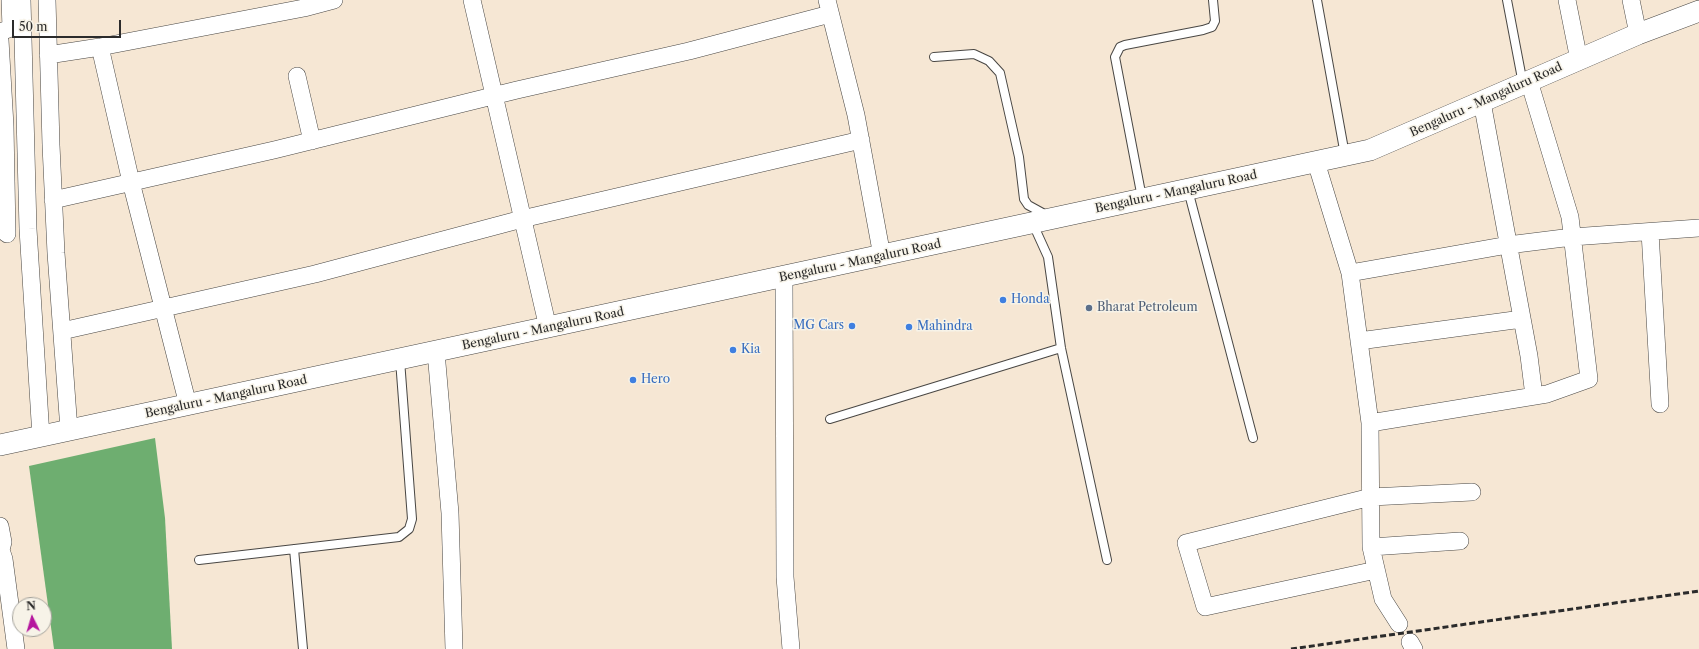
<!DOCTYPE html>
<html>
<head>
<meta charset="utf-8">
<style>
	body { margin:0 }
	#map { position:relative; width:1699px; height:649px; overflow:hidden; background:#f6e7d4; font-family:"Libre Caslon Text",serif }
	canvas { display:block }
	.north { position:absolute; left:12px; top:597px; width:40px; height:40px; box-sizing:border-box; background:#f7f3e8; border:1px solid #a5a39c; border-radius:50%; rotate:355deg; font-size:11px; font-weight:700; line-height:16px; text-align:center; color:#2b2b2b }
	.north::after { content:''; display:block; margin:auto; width:14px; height:18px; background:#b5179e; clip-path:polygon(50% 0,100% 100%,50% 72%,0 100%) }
	.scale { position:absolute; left:12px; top:20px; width:109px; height:18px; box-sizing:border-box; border:2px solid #2b2b2b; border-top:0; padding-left:5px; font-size:12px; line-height:14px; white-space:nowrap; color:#2b2b2b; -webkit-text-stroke:3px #f7f3e8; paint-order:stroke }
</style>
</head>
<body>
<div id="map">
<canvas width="1699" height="649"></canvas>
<div class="north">N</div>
<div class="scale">50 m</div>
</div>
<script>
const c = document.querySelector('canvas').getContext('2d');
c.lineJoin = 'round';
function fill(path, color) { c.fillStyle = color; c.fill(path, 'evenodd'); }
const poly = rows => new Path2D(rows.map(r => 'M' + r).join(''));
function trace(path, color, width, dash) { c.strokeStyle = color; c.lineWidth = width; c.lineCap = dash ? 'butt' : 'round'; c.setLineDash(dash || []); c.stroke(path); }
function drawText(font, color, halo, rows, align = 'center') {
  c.font = font + ' "Libre Caslon Text",serif'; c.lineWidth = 3; c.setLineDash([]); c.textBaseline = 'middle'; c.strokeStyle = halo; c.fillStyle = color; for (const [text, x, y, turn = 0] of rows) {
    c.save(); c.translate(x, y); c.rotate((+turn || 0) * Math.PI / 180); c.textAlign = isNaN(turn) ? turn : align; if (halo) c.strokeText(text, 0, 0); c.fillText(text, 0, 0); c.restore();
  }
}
fill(poly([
	[155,438,165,518,172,649,54,649,29,466]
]), '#6eae70');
const service = poly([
	[1317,0,1345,155],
	[1507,0,1523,84],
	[934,57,974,54,989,61,1000,73,1019,157,1024,199,1028,205,1048,216],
	[1188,190,1253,438],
	[1142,198,1115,57,1120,47,1125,45,1203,30,1212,27,1215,21,1213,0],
	[1033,224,1048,257,1061,348,1107,560],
	[830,419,1061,348],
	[294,549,303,649],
	[199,560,399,537,409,529,412,519,400,360]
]);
const minor = poly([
	[22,0,28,229,41,437],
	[47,0,51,145,56,253,69,430],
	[472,0,548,328],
	[827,0,856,115,882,256],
	[1567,0,1579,60],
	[1631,0,1638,34],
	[0,32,11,28,10,0],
	[0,40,5,126,7,234],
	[100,47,131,182,188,405],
	[48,55,100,47,304,8,334,0],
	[297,76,312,141],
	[1482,102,1529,356,1534,396],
	[1316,162,1350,273,1370,423,1371,547,1383,599,1399,624],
	[53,200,274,150,517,90,689,51,830,14],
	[1650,232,1660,404],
	[1350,273,1508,245,1572,237,1699,228],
	[784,277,785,577,791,649],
	[62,331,315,274,522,219,861,140],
	[1359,341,1522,319],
	[436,352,450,513,454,649],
	[1370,423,1547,394,1589,379,1570,217,1529,81],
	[0,526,3,542,1,550,4,559,16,649],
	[1371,547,1460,541],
	[1376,570,1205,607,1186,543,1371,497,1472,492],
	[1410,642,1414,649]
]);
const tertiary = poly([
	[0,445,1370,150,1638,34,1699,11]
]);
trace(service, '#494744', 10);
trace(minor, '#494744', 18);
trace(tertiary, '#494744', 22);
trace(service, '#fff', 8);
trace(minor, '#fff', 17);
trace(tertiary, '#fff', 21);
trace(poly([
	[1291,649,1699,591]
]), '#2b2b2b', 3, [6, 3]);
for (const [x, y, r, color] of [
	[1003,300,4,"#3f7fe0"],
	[1089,308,4,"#5c6f8a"],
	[852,326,4,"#3f7fe0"],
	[909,327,4,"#3f7fe0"],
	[733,350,4,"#3f7fe0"],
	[633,380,4,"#3f7fe0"]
]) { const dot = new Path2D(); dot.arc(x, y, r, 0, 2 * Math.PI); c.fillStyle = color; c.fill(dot); trace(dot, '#f7f3e8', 1.5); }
drawText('12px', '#2b2b2b', '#f7f3e8', [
	["Bengaluru - Mangaluru Road",1486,100,-24],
	["Bengaluru - Mangaluru Road",1176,192,-12],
	["Bengaluru - Mangaluru Road",860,261,-12],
	["Bengaluru - Mangaluru Road",543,329,-12],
	["Bengaluru - Mangaluru Road",226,397,-12]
]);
drawText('12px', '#366cbe', '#f7f3e8', [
	["Honda",1011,300],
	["MG Cars",844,326,"right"],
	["Mahindra",917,327],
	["Kia",741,350],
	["Hero",641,380]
], 'left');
drawText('12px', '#4e5e75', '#f7f3e8', [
	["Bharat Petroleum",1097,308]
], 'left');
</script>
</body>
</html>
